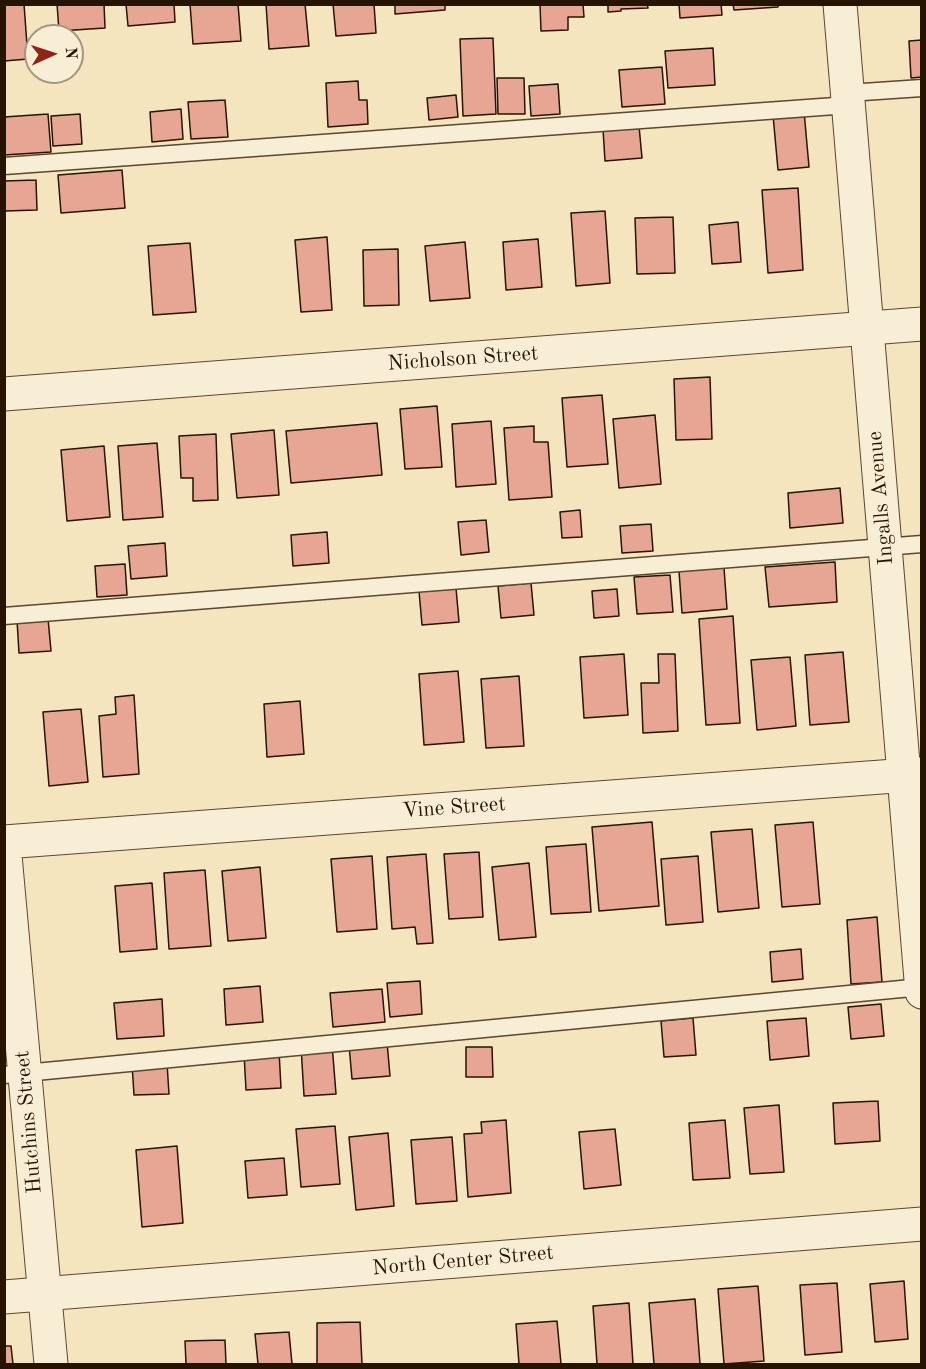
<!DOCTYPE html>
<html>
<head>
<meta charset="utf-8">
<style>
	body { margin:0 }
	#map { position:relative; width:926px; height:1369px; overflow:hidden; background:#f4e5bf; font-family:"Old Standard TT",serif }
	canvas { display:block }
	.frame { position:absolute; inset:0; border:6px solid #261400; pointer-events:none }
	.north { position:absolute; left:24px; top:24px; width:60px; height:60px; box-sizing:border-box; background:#f8eed5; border:2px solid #a49780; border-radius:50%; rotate:87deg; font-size:16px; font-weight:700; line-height:24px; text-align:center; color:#261400 }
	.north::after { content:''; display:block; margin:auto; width:21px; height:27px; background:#8f2418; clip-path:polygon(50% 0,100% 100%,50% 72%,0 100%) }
</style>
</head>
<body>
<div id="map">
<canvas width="926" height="1369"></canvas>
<div class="frame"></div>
<div class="north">N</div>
</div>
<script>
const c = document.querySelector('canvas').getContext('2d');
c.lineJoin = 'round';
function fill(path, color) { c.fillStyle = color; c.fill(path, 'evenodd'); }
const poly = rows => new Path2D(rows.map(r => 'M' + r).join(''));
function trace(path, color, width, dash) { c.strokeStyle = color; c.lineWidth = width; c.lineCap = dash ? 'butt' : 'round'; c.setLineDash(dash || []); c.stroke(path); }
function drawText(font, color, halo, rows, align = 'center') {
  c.font = font + ' "Old Standard TT",serif'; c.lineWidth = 5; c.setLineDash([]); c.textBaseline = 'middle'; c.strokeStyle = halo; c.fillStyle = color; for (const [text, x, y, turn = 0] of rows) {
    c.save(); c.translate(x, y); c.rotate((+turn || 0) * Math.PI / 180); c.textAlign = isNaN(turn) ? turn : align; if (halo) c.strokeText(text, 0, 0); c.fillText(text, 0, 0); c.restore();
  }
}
const building = poly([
	[4,4,24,4,28,59,4,61,4,4],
	[57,4,104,4,105,28,59,31,57,4],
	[126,4,174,4,175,22,128,26,126,4],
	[190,4,238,4,241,41,193,44,190,4],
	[266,4,305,4,309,46,269,49,266,4],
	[333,4,374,4,376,33,336,36,333,4],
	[395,4,445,4,445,10,395,14,395,4],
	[540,4,583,4,584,17,568,17,568,30,541,31,540,4],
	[608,4,647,4,648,8,621,9,621,11,608,12,608,4],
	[679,4,721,4,722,15,680,18,679,4],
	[733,4,778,4,778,7,734,10,733,4],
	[493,38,496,114,463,116,460,39,493,38],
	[922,40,922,77,911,78,909,41,922,40],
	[713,48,715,85,668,88,665,51,713,48],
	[662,67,665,104,622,107,619,70,662,67],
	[497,78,524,78,525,114,498,114,497,78],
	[358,81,359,100,367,100,368,124,328,127,326,83,358,81],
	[558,84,560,114,531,116,529,86,558,84],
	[456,95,458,117,429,120,427,98,456,95],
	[225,100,228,137,191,139,188,102,225,100],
	[181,109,183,139,152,142,150,112,181,109],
	[804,111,809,167,778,170,773,115,804,111],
	[48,114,51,152,4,155,4,117,48,114],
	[80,114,82,144,53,146,51,116,80,114],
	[639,126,642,158,605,161,603,129,639,126],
	[122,170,125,208,61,213,58,175,122,170],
	[36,180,37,210,4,211,4,181,36,180],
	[798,188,803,270,768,273,762,190,798,188],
	[605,211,610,283,576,286,571,213,605,211],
	[673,217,675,273,637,274,635,218,673,217],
	[738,222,741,262,712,264,709,225,738,222],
	[327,237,332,310,301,312,295,240,327,237],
	[538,239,542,287,506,290,503,242,538,239],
	[465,242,470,298,430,301,425,246,465,242],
	[190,243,196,312,153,315,148,246,190,243],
	[398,249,399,305,364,306,363,250,398,249],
	[710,377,712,439,676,440,674,379,710,377],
	[602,395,608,464,567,467,562,398,602,395],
	[437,406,442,467,405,469,400,409,437,406],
	[655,415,661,484,619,488,613,419,655,415],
	[491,421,496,484,456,487,452,424,491,421],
	[377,423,382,475,291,483,286,431,377,423],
	[534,426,534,442,548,442,552,497,509,500,504,428,534,426],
	[274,430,279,495,237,498,231,434,274,430],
	[216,434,218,500,193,501,193,478,181,478,179,436,216,434],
	[157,443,163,517,123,520,118,446,157,443],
	[104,446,110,517,67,521,61,450,104,446],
	[840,488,843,523,790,528,788,493,840,488],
	[580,510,582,537,562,538,560,512,580,510],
	[486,520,489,552,461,555,458,522,486,520],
	[651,524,653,551,622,553,620,526,651,524],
	[327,532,329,563,293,566,291,535,327,532],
	[165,543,167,576,131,579,128,546,165,543],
	[835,562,837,602,769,607,765,567,835,562],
	[125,564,127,595,97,597,95,566,125,564],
	[724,568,727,609,682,613,679,571,724,568],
	[670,575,673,612,637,614,634,577,670,575],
	[531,583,534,615,501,618,498,586,531,583],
	[456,588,459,622,422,625,419,591,456,588],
	[617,589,619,616,594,618,592,591,617,589],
	[733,616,740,723,706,725,699,619,733,616],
	[48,618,51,651,19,653,17,620,48,618],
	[843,652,849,722,810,725,805,655,843,652],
	[624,654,628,715,584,718,580,657,624,654],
	[658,654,675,654,678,731,643,733,641,683,659,683,658,654],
	[790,657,796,726,757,730,751,660,790,657],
	[458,671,464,742,424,745,419,674,458,671],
	[519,676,524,746,486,748,481,679,519,676],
	[134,695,139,774,103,777,99,716,116,714,115,697,134,695],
	[300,701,304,754,267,757,264,704,300,701],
	[81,709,88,782,49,786,43,712,81,709],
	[652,822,659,906,599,911,592,827,652,822],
	[813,822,820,904,782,907,775,825,813,822],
	[752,829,759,908,718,912,711,832,752,829],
	[586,844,591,912,551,914,546,847,586,844],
	[479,852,483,917,449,919,444,854,479,852],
	[426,854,433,943,417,944,415,927,392,929,387,857,426,854],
	[372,856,377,929,337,932,331,859,372,856],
	[698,856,703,922,666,925,661,859,698,856],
	[529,863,536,937,499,940,492,867,529,863],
	[260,867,266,938,228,941,222,871,260,867],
	[205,870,211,946,169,949,164,873,205,870],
	[152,883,157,949,120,952,115,886,152,883],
	[877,917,882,982,851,984,847,920,877,917],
	[801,949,803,979,772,982,770,952,801,949],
	[420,981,422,1014,390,1017,387,983,420,981],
	[260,986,263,1022,226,1025,224,989,260,986],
	[382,989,385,1022,333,1027,330,993,382,989],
	[162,999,164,1036,117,1039,114,1003,162,999],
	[881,1004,884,1036,851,1039,848,1007,881,1004],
	[693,1018,696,1055,664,1057,661,1021,693,1018],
	[806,1018,809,1056,770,1060,767,1021,806,1018],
	[387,1042,390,1076,352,1079,349,1045,387,1042],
	[332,1044,336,1094,304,1096,301,1046,332,1044],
	[466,1047,492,1047,493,1077,466,1077,466,1047],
	[279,1051,281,1088,246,1090,244,1053,279,1051],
	[167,1063,169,1094,134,1095,132,1064,167,1063],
	[878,1101,880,1141,835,1144,833,1103,878,1101],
	[779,1105,784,1172,750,1174,744,1108,779,1105],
	[506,1120,511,1193,468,1197,464,1134,482,1133,481,1122,506,1120],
	[725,1120,730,1178,693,1180,689,1123,725,1120],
	[335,1126,340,1184,301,1187,296,1129,335,1126],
	[615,1129,621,1185,584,1189,579,1132,615,1129],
	[388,1133,394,1206,356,1210,349,1137,388,1133],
	[452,1137,457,1201,416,1204,411,1140,452,1137],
	[177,1146,183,1223,142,1227,136,1150,177,1146],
	[284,1158,287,1195,248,1198,245,1161,284,1158],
	[904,1281,908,1339,875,1342,870,1284,904,1281],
	[837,1283,842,1352,805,1355,800,1285,837,1283],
	[758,1286,764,1361,724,1364,718,1289,758,1286],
	[695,1299,700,1364,654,1364,649,1303,695,1299],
	[629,1303,633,1364,597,1364,593,1306,629,1303],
	[557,1321,561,1364,519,1364,516,1324,557,1321],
	[360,1322,362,1364,317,1364,317,1323,360,1322],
	[289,1332,292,1364,258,1364,255,1334,289,1332],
	[225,1340,226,1364,186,1364,185,1341,225,1340],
	[4,1346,11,1346,13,1364,4,1364,4,1346]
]);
fill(building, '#e7a693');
trace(building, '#261400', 1.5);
const service = poly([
	[848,93,922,88],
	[4,166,849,105],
	[4,616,922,544],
	[4,1075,922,987]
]);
const minor = poly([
	[4,394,922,324],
	[4,842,922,774],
	[4,844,51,1364],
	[4,1297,922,1224]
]);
const tertiary = poly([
	[840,4,922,992]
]);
trace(service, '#5a4830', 19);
trace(minor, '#5a4830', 35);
trace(tertiary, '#5a4830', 35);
trace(service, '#f8eed5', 16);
trace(minor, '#f8eed5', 33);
trace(tertiary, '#f8eed5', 33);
drawText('21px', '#261400', '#f8eed5', [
	["Nicholson Street",463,359,-4],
	["Ingalls Avenue",881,498,-95],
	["Vine Street",454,808,-4],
	["Hutchins Street",29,1122,-95],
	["North Center Street",463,1261,-5]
]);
</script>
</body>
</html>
